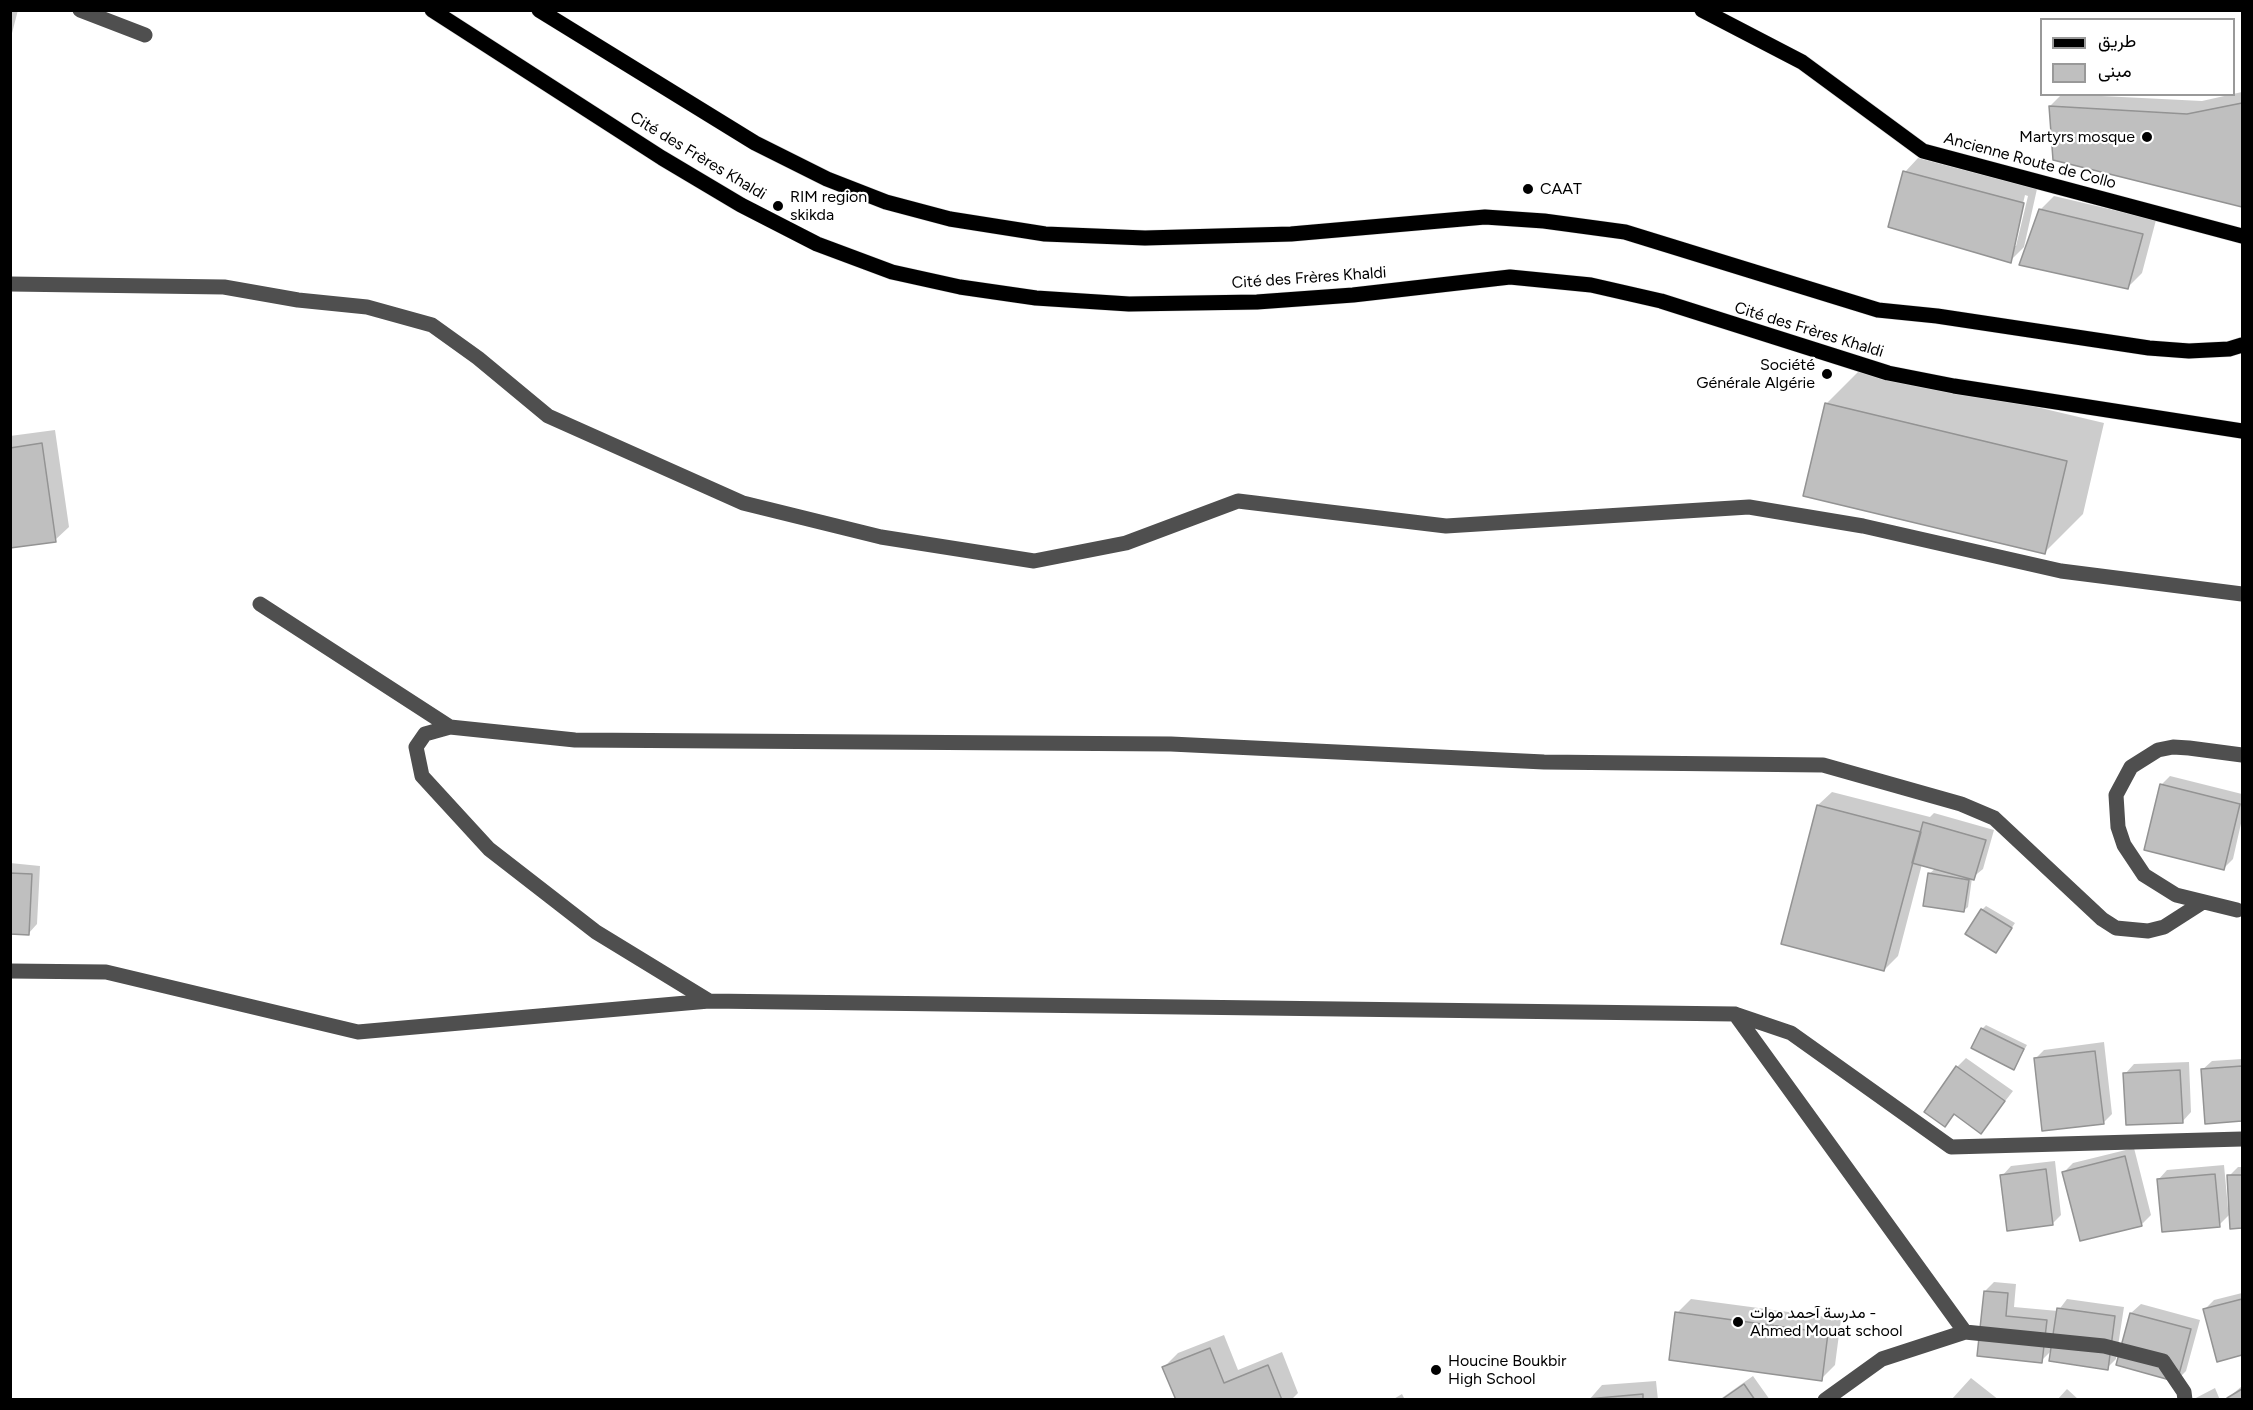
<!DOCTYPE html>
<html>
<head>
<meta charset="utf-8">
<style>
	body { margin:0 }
	#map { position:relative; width:2253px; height:1410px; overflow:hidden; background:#fff; font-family:Figtree,Vazirmatn,sans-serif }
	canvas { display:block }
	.frame { position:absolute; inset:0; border:12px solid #000; pointer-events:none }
	.legend { position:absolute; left:2040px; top:18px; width:195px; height:78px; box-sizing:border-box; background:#fff; border:2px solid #999; margin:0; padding:8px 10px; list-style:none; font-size:18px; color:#000 }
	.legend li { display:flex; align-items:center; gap:12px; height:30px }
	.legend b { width:30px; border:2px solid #999 }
</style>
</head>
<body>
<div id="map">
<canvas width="2253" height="1410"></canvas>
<div class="frame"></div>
<ul class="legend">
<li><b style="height:8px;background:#000"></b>طريق</li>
<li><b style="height:16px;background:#bfbfbf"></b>مبنى</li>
</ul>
</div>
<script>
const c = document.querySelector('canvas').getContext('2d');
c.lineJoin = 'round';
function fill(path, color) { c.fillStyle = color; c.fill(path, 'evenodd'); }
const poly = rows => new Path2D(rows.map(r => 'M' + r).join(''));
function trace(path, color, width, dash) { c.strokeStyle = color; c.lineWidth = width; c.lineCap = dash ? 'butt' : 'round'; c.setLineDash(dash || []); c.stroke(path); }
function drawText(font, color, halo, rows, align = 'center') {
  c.font = font + ' Figtree,Vazirmatn,sans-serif'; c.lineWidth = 4.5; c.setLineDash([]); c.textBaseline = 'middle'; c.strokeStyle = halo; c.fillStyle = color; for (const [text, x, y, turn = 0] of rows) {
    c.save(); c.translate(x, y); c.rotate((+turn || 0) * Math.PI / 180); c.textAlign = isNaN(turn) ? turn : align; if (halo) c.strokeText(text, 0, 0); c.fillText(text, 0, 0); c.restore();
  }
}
fill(poly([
	[10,10,18,10,10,41],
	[2242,92,2242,206,2054,158,2050,106,2062,94,2202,101],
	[1918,158,2037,189,2024,247,2010,261,1905,172],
	[2025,195,2028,196,2016,246,2013,246],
	[2054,196,2156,220,2142,273,2128,287,2040,210],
	[1864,366,2104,423,2083,514,2045,552,1826,404],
	[55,430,69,527,55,540,10,547,10,436],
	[2170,776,2242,794,2242,819,2233,859,2224,868,2161,785],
	[1832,792,1930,817,1934,813,1994,830,1983,869,1972,878,1968,907,1963,911,1929,874,1936,868,1922,864,1898,956,1884,970,1818,805],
	[10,863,40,866,37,924,28,934,10,933],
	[1986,906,2015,923,1996,951,1982,910],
	[1986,1025,2027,1045,2014,1068,1982,1029],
	[2104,1042,2112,1114,2103,1123,2035,1059,2044,1050],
	[1966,1058,2013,1091,1981,1132,1956,1113,1945,1125,1957,1067],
	[2242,1059,2242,1120,2206,1122,2202,1070,2212,1061],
	[2189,1062,2191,1112,2182,1122,2125,1074,2134,1064],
	[2134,1148,2151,1215,2142,1224,2081,1239,2064,1172,2073,1163],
	[2055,1161,2061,1215,2052,1224,2002,1176,2011,1166],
	[2224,1165,2228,1208,2230,1208,2229,1176,2238,1167,2242,1167,2242,1227,2231,1227,2230,1214,2219,1225,2158,1180,2167,1170],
	[1994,1282,2016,1284,2014,1307,2058,1311,2067,1299,2124,1307,2116,1359,2107,1368,2052,1350,2041,1361,1985,1291],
	[2242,1293,2242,1353,2218,1360,2205,1309,2214,1300],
	[1691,1299,1841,1319,1835,1365,1821,1379,1677,1313],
	[2141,1304,2200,1320,2186,1371,2177,1380,2131,1313],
	[1224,1335,1238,1370,1282,1352,1298,1393,1291,1400,1177,1400,1164,1367,1178,1353],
	[1753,1376,1770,1400,1719,1400],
	[1971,1378,1999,1400,1951,1400],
	[1656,1381,1658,1400,1589,1400,1602,1385],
	[2242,1386,2242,1400,2229,1400,2228,1398],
	[2215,1388,2220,1400,2192,1400],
	[2067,1389,2079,1400,2057,1400],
	[1402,1394,1405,1400,1392,1400]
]), '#0003');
const building = poly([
	[2242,103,2242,207,2053,160,2049,106,2187,114,2242,103],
	[1903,171,2024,203,2011,263,1888,227,1903,171],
	[2039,209,2143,234,2128,289,2019,265,2039,209],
	[1825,403,2067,461,2045,554,1803,496,1825,403],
	[42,443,56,542,10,548,10,448,42,443],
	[2160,784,2240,804,2224,870,2144,850,2160,784],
	[1817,805,1921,832,1884,971,1781,944,1817,805],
	[1923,822,1986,840,1974,880,1912,863,1923,822],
	[10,873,32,874,29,935,10,934,10,873],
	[1928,873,1969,880,1964,912,1923,906,1928,873],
	[1981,909,2012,928,1996,953,1965,934,1981,909],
	[1981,1028,2024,1049,2014,1070,1971,1048,1981,1028],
	[2095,1051,2104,1124,2042,1131,2034,1058,2095,1051],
	[1956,1066,2005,1101,1981,1134,1954,1114,1945,1127,1924,1112,1956,1066],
	[2242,1066,2242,1121,2205,1124,2201,1069,2242,1066],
	[2180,1070,2183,1123,2126,1125,2123,1073,2180,1070],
	[2125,1156,2142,1226,2080,1241,2062,1172,2125,1156],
	[2046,1169,2053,1225,2007,1231,2000,1175,2046,1169],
	[2215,1174,2220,1227,2162,1232,2157,1179,2215,1174],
	[2227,1175,2242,1175,2242,1228,2230,1229,2227,1175],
	[1984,1291,2008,1293,2006,1316,2047,1320,2042,1363,1977,1356,1984,1291],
	[2242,1299,2242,1355,2217,1362,2203,1309,2242,1299],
	[2057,1308,2115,1316,2108,1370,2049,1361,2057,1308],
	[1675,1312,1828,1333,1822,1381,1669,1360,1675,1312],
	[2130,1313,2191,1329,2177,1382,2116,1365,2130,1313],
	[1210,1348,1224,1383,1268,1365,1282,1400,1176,1400,1162,1367,1210,1348],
	[1744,1384,1755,1400,1721,1400,1744,1384],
	[2242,1389,2242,1400,2228,1400,2227,1398,2242,1389],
	[1643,1394,1643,1400,1587,1400,1587,1399,1643,1394]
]);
fill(building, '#bfbfbf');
trace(building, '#939393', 1.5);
const major = poly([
	[432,10,662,158,741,205,817,244,892,272,960,287,1036,298,1129,304,1257,302,1353,295,1510,277,1591,285,1661,301,1888,373,1954,386,2242,431],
	[539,10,755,143,827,179,886,202,950,219,1045,234,1145,238,1291,234,1485,217,1544,221,1625,232,1878,310,1937,316,2149,348,2189,351,2229,349,2242,345],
	[1702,10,1802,62,1923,151,2242,236]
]);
trace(major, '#dbdbdb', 16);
trace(poly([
	[80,10,145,35],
	[10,284,224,287,298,300,367,307,432,325,478,358,548,416,743,503,881,537,1034,561,1126,543,1238,501,1446,526,1749,507,1863,526,2061,571,2242,594],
	[260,604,450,727,575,740,1171,744,1544,762,1823,765,1961,804,1994,818,2102,919,2116,928,2148,931,2164,927,2203,902],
	[450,727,425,734,416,747,422,776,489,849,596,932,709,1001],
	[2237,910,2176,895,2144,875,2124,845,2118,827,2116,795,2131,767,2158,750,2173,747,2189,748,2242,755],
	[10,971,106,972,358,1032,709,1001,1735,1014,1791,1033,1951,1147,2242,1139],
	[1735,1014,1965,1332],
	[1825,1400,1882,1359,1965,1332,2104,1346,2163,1361,2184,1392,2185,1400]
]), '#4f4f4f', 15);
trace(major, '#000', 15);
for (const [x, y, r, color] of [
	[2147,137,6,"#000"],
	[1528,189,6,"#000"],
	[778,206,6,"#000"],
	[1827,374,6,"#000"],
	[1738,1322,6,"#000"],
	[1436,1370,6,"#000"]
]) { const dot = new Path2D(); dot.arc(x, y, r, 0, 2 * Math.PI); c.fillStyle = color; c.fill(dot); trace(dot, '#fff', 2); }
drawText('16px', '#000', '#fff', [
	["Martyrs mosque",2135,137,"right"],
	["CAAT",1540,189],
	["RIM region",790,197],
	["skikda",790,215],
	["Société",1815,365,"right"],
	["Générale Algérie",1815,383,"right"],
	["مدرسة آحمد موات -",1750,1313],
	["Ahmed Mouat school",1750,1331],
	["Houcine Boukbir",1448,1361],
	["High School",1448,1379]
], 'left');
drawText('16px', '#000', '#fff', [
	["Cité des Frères Khaldi",698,156,31],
	["Ancienne Route de Collo",2030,161,15],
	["Cité des Frères Khaldi",1309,278,-4],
	["Cité des Frères Khaldi",1809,330,17]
]);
</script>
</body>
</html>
